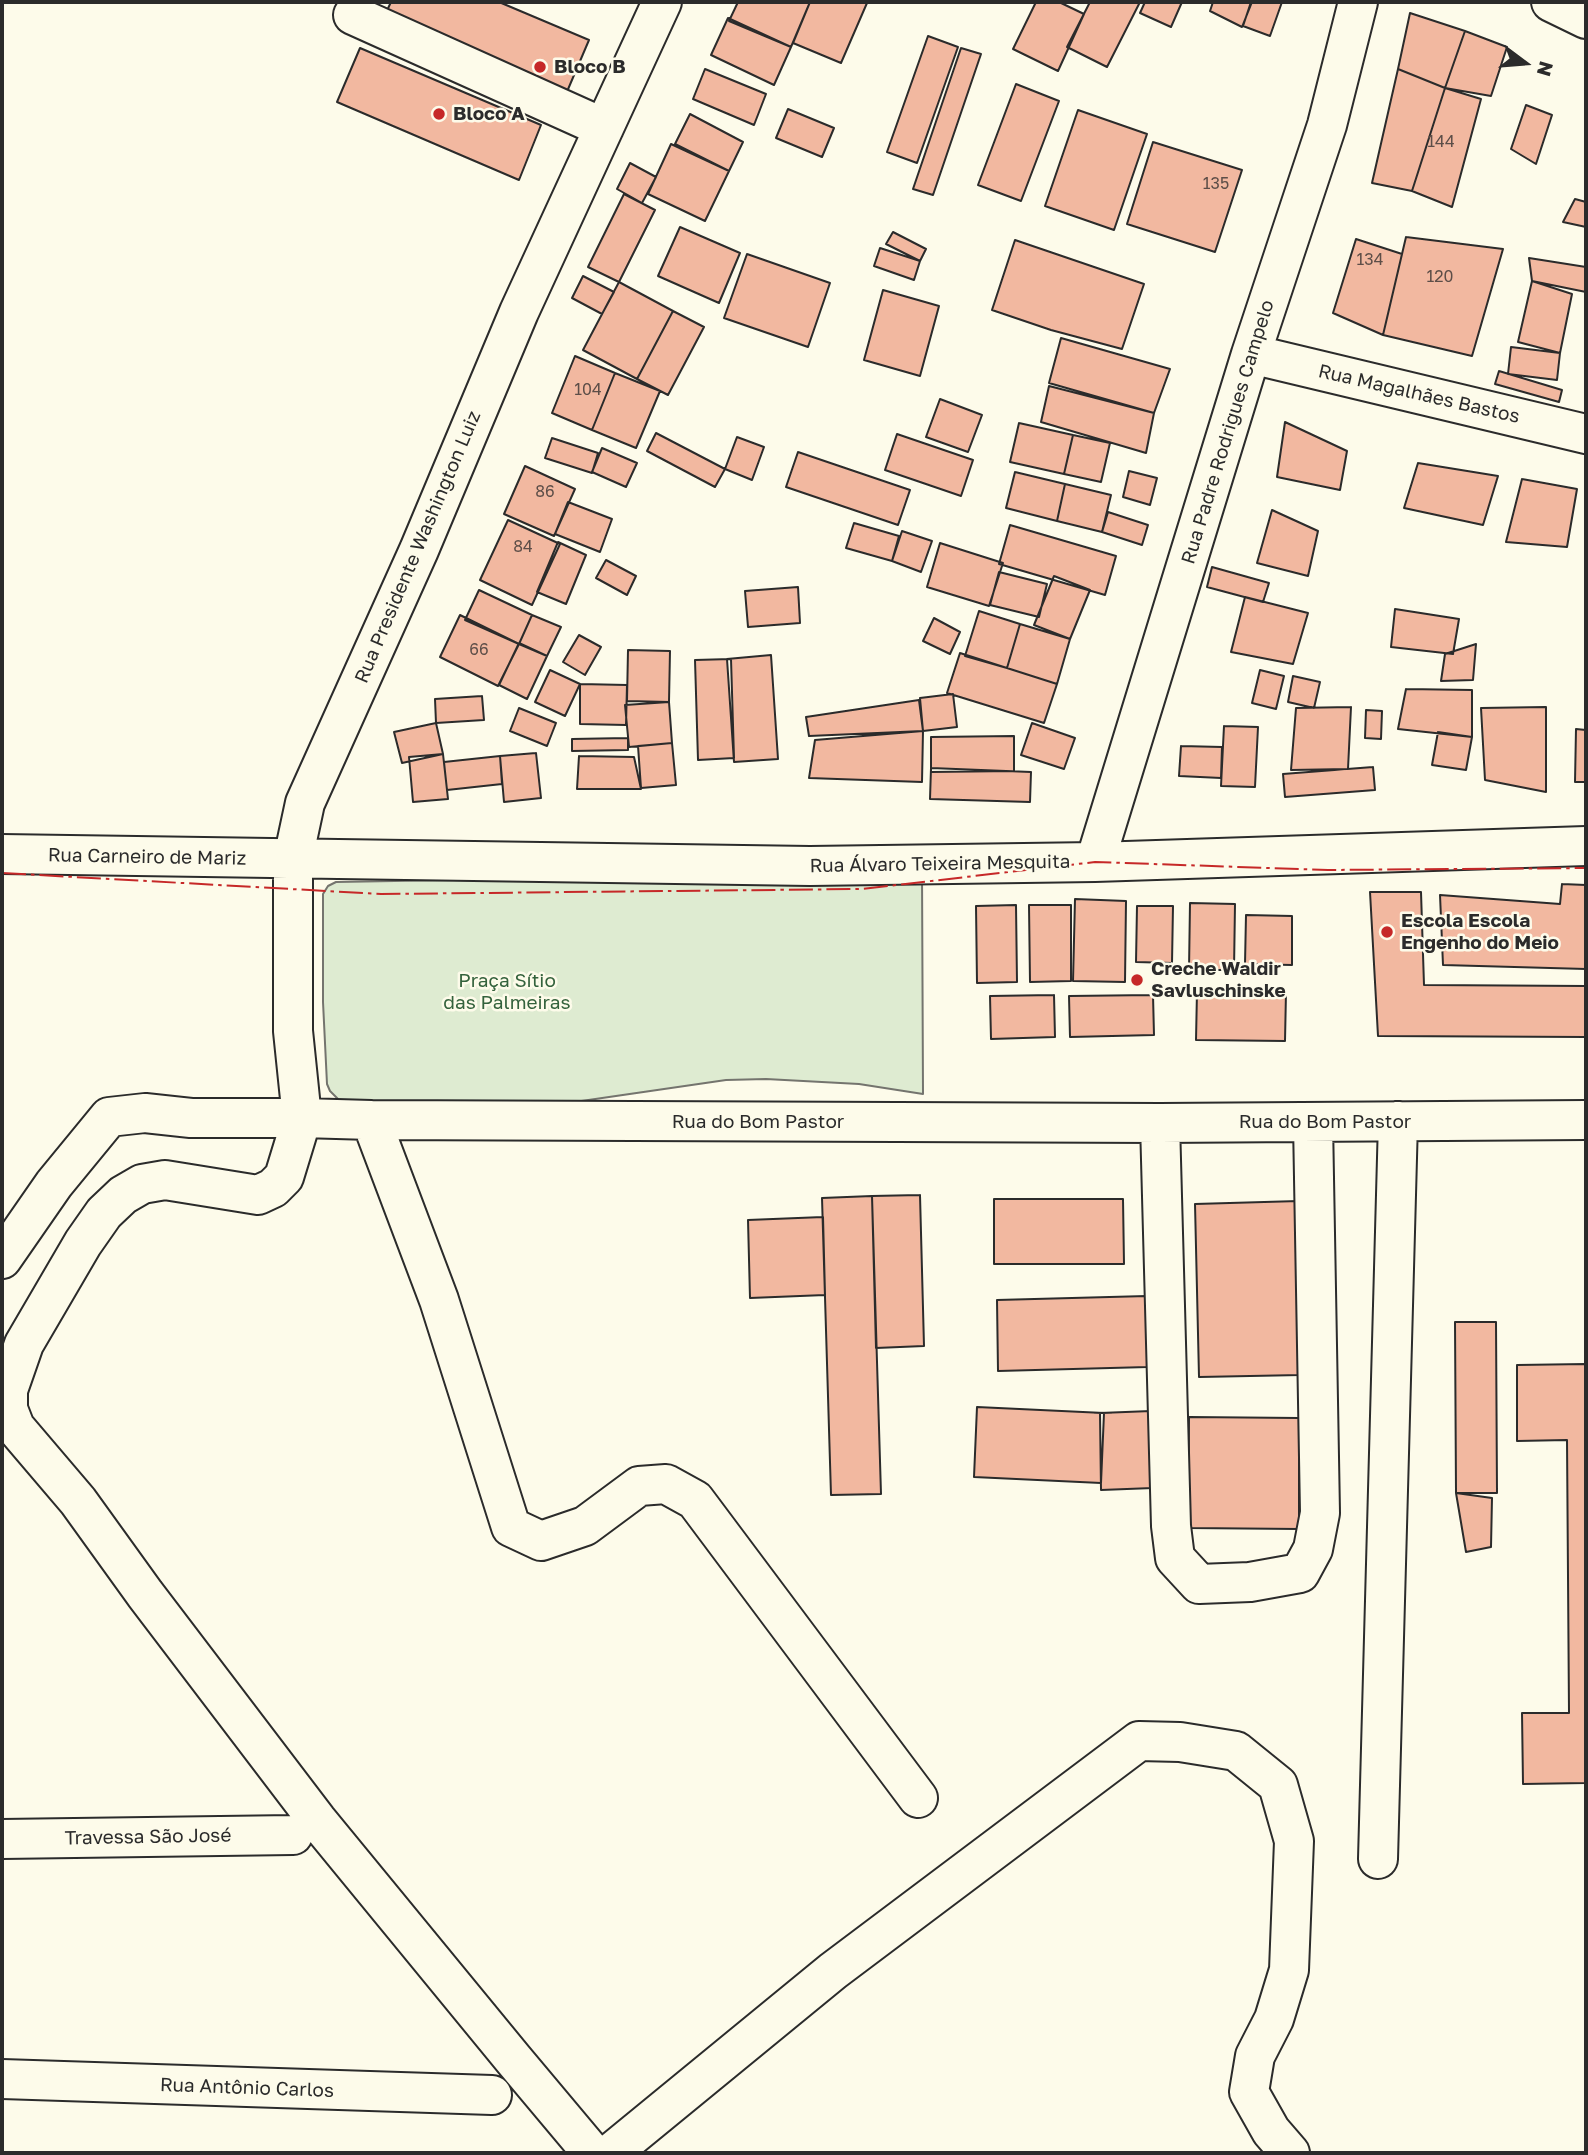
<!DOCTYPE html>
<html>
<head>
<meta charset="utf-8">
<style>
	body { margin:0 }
	#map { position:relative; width:1588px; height:2155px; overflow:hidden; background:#fdfbea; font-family:"Golos Text",sans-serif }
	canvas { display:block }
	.frame { position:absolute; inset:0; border:4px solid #2b2b2b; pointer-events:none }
	.north { position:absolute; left:1490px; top:28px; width:70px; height:70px; -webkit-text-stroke:5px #fdfbea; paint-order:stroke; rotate:106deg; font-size:19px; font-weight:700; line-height:28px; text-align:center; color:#2b2b2b }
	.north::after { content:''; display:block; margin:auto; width:24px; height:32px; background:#2b2b2b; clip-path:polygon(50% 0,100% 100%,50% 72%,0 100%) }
</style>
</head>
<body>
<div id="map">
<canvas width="1588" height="2155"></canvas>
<div class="frame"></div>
<div class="north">N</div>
</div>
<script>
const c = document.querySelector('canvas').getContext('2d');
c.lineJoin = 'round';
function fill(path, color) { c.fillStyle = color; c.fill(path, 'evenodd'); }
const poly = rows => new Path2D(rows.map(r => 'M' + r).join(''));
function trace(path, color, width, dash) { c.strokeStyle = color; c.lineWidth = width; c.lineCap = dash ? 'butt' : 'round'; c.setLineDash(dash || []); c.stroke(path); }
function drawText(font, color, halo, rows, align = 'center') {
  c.font = font + ' "Golos Text",sans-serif'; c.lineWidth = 5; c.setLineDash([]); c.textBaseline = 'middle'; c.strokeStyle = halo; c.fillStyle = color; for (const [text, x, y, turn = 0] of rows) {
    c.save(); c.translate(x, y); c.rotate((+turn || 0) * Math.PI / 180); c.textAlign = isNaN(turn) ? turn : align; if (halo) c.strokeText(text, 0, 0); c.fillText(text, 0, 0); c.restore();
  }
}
const green = poly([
	[922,872,923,1094,859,1084,766,1079,726,1080,554,1105,340,1101,330,1091,327,1084,323,1002,323,894,328,886,336,882,922,872]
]);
fill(green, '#deebd1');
trace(green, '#74746e', 2);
const building = poly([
	[391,2,499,2,589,40,566,94,384,17,391,2],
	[738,2,810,2,791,47,729,21,738,2],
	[810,2,867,3,841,63,793,43,810,2],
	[1036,2,1059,2,1084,14,1058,71,1013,49,1036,2],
	[1090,2,1140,2,1107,67,1067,47,1090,2],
	[1145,2,1182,2,1171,27,1140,13,1145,2],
	[1213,2,1252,2,1242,27,1210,11,1213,2],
	[1251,2,1282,2,1270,36,1243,26,1251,2],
	[1410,13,1465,31,1445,88,1398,69,1410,13],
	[728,18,791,47,774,85,711,55,728,18],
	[1465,31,1507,47,1491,96,1445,88,1465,31],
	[928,36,958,47,917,163,887,152,928,36],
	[360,48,541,125,519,180,337,102,360,48],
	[961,48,981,54,933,195,913,189,961,48],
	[705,69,766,94,754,125,693,99,705,69],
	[1398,69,1445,88,1412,191,1372,183,1398,69],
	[1016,84,1059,101,1021,201,978,185,1016,84],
	[1445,88,1481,99,1452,207,1412,191,1445,88],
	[1526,105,1552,115,1536,164,1511,149,1526,105],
	[788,109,834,128,822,157,776,138,788,109],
	[1078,110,1147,134,1114,230,1045,206,1078,110],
	[690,114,743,142,729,171,675,144,690,114],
	[1153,142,1242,170,1215,252,1127,224,1153,142],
	[671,144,729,171,705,221,648,194,671,144],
	[630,163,656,177,642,203,617,189,630,163],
	[624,194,655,210,619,282,588,267,624,194],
	[1575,199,1586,202,1586,227,1563,222,1575,199],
	[680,227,740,253,719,303,658,276,680,227],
	[893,232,926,249,920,261,886,244,893,232],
	[1406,237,1503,249,1472,356,1383,335,1406,237],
	[1356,239,1402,254,1383,335,1333,313,1356,239],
	[1015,240,1144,284,1122,349,1051,330,992,310,1015,240],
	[880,248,920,261,914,280,874,266,880,248],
	[747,254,830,283,808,347,724,318,747,254],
	[1529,258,1586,267,1586,292,1532,281,1529,258],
	[583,276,614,292,602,314,572,298,583,276],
	[1532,281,1572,294,1560,353,1518,342,1532,281],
	[619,282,673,311,637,379,583,350,619,282],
	[883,290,939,306,920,376,864,360,883,290],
	[673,311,704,327,668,395,637,379,673,311],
	[1061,338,1170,369,1154,413,1049,383,1061,338],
	[1511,347,1560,353,1557,380,1508,374,1511,347],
	[575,356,615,373,592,430,552,413,575,356],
	[1499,371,1562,390,1559,402,1495,384,1499,371],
	[615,373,660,391,636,448,592,430,615,373],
	[1049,386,1154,413,1146,453,1041,422,1049,386],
	[940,399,982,415,968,452,926,437,940,399],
	[1285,422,1347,451,1340,490,1277,477,1285,422],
	[1019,423,1073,435,1064,474,1010,462,1019,423],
	[656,433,725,469,715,487,647,451,656,433],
	[897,434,973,460,961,496,885,470,897,434],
	[1073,435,1110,443,1101,482,1064,474,1073,435],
	[737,437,764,447,752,480,725,469,737,437],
	[552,438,598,453,592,473,545,458,552,438],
	[602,448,637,463,626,487,592,472,602,448],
	[798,452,910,490,898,525,786,487,798,452],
	[1418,463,1498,476,1483,525,1404,508,1418,463],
	[525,466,575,489,554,536,504,514,525,466],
	[1129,471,1157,478,1150,505,1123,497,1129,471],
	[1015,472,1065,484,1057,521,1006,508,1015,472],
	[1522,479,1577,489,1567,547,1506,542,1522,479],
	[1065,484,1111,495,1102,532,1057,521,1065,484],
	[568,502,612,519,600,552,555,534,568,502],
	[1272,510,1318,531,1308,576,1257,563,1272,510],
	[1108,512,1148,525,1142,545,1102,532,1108,512],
	[508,520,560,544,532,605,480,580,508,520],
	[854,523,899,536,892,561,846,548,854,523],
	[1010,525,1116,556,1105,595,999,564,1010,525],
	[902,531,932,541,921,572,892,561,902,531],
	[558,542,586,555,566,604,537,592,558,542],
	[940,543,1003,563,989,606,927,587,940,543],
	[606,560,636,576,627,595,596,578,606,560],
	[1212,567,1269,583,1263,602,1207,587,1212,567],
	[999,572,1047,584,1039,617,990,605,999,572],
	[1054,576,1090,590,1070,639,1034,625,1054,576],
	[798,587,800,623,748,627,745,591,798,587],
	[479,590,532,615,519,644,465,620,479,590],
	[1245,597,1308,613,1293,664,1231,652,1245,597],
	[1395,609,1459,619,1453,654,1391,647,1395,609],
	[979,611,1020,624,1007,668,965,656,979,611],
	[460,615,519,644,498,686,440,657,460,615],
	[532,615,561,627,547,656,519,644,532,615],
	[934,618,960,632,950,654,923,641,934,618],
	[1020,624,1070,639,1057,684,1007,668,1020,624],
	[579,635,601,647,585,675,563,662,579,635],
	[519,643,547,656,527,699,499,685,519,643],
	[1476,644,1473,680,1441,681,1445,654,1476,644],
	[628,650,670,651,669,702,627,701,628,650],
	[960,653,1057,684,1044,723,947,693,960,653],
	[771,655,778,759,734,762,727,659,771,655],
	[731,659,734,758,698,760,695,660,731,659],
	[550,670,580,684,565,716,535,702,550,670],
	[1260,670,1284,676,1276,709,1252,703,1260,670],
	[1293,676,1320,682,1314,708,1288,702,1293,676],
	[580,684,627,685,626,725,580,724,580,684],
	[1406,689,1472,690,1472,737,1398,729,1406,689],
	[953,694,957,727,923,731,920,698,953,694],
	[482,696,484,720,436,723,435,699,482,696],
	[919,700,923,731,809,736,806,717,919,700],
	[669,702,672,743,629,747,625,705,669,702],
	[1351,707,1348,769,1291,770,1296,708,1351,707],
	[1546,707,1546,792,1485,780,1481,708,1546,707],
	[519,708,556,723,547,746,510,731,519,708],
	[1366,710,1382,711,1381,739,1365,738,1366,710],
	[436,723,443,754,402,763,394,732,436,723],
	[1032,723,1075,738,1064,769,1021,755,1032,723],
	[1224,726,1258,727,1255,787,1221,786,1224,726],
	[1576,729,1586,730,1586,782,1575,782,1576,729],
	[923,731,922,782,809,778,815,740,923,731],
	[1438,732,1472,737,1466,770,1432,765,1438,732],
	[1014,736,1014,771,931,772,931,737,1014,736],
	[628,738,628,750,572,751,572,739,628,738],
	[672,743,676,785,641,788,638,746,672,743],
	[1181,746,1222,747,1221,778,1179,776,1181,746],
	[536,753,541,798,504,802,500,756,536,753],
	[443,754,448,799,413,802,409,757,443,754],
	[500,756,502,784,447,790,444,762,500,756],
	[579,756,634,757,641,789,577,789,579,756],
	[1373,767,1375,790,1285,797,1283,774,1373,767],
	[931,768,1031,772,1030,802,930,799,931,768],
	[1562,884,1586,885,1586,969,1443,965,1440,895,1560,904,1562,884],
	[1370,892,1421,892,1424,985,1586,986,1586,1037,1378,1036,1370,892],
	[1075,899,1126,901,1125,982,1073,981,1075,899],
	[1190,903,1235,904,1234,970,1189,970,1190,903],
	[1016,905,1017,982,977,983,976,906,1016,905],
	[1029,905,1071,905,1071,981,1030,982,1029,905],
	[1137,906,1173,906,1172,963,1136,962,1137,906],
	[1246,915,1292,916,1292,965,1245,964,1246,915],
	[1197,991,1286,992,1285,1041,1196,1040,1197,991],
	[1054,995,1055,1037,991,1039,990,996,1054,995],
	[1153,995,1154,1035,1070,1037,1069,996,1153,995],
	[920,1195,924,1346,876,1348,872,1196,920,1195],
	[872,1196,881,1494,831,1495,822,1198,872,1196],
	[994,1199,1123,1199,1124,1264,994,1264,994,1199],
	[1299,1201,1301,1375,1199,1377,1195,1204,1299,1201],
	[823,1217,825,1295,750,1298,748,1220,823,1217],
	[1147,1296,1148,1367,998,1371,997,1300,1147,1296],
	[1455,1322,1496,1322,1497,1493,1456,1493,1455,1322],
	[1586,1364,1586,1783,1523,1784,1522,1713,1569,1713,1567,1440,1517,1441,1517,1365,1586,1364],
	[977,1407,1104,1413,1101,1483,974,1477,977,1407],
	[1151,1411,1153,1488,1101,1490,1100,1413,1151,1411],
	[1189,1417,1299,1418,1299,1529,1188,1528,1189,1417],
	[1456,1493,1492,1498,1491,1547,1466,1552,1456,1493]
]);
fill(building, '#f2b8a0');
trace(building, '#2b2b2b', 2);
const minor = poly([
	[1551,2,1586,19],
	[353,15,604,128],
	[1251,354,1586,434],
	[2,854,810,866,1095,862,1586,846],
	[1095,862,1251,354,1327,125,1358,2],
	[371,1120,439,1300,511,1527,541,1541,585,1526,639,1486,666,1484,695,1500,918,1798],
	[1160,1123,1171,1526,1175,1558,1199,1584,1250,1582,1300,1573,1313,1549,1320,1513,1313,1122],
	[2,1259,54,1184,109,1117,145,1113,191,1118,302,1118,371,1120,1160,1123,1586,1120],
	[2,1839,293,1835],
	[1378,1859,1398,1121],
	[2,2079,492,2095],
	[592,2153,514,2060,317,1820,145,1594,78,1501,15,1427,8,1409,8,1390,24,1344,83,1243,104,1213,123,1195,142,1184,165,1180,258,1195,273,1188,284,1177,302,1118,293,1031,293,859,305,803,419,550,519,312,662,2],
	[611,2153,833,1971,1139,1741,1180,1742,1236,1751,1278,1785,1294,1841,1289,1970,1274,2019,1255,2056,1249,2092,1271,2131,1290,2153]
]);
trace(minor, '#2b2b2b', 42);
trace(minor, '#fdfbea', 38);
trace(poly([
	[2,873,381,894,862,889,1095,862,1328,870,1586,868]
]), '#c62828', 2, [24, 5, 3.5, 5]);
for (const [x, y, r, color] of [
	[540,67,7,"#c62828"],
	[439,114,7,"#c62828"],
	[1387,932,7,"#c62828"],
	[1137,980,7,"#c62828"]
]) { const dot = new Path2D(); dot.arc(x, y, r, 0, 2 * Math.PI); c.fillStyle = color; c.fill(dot); trace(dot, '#fdfbea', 2.5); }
drawText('16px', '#5d4e48', null, [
	["144",1441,142],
	["135",1216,184],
	["134",1370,260],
	["120",1440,277],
	["104",588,390],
	["86",545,492],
	["84",523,547],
	["66",479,650]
]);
drawText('bold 19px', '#2b2b2b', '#fdfbea', [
	["Bloco B",554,67],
	["Bloco A",453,114],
	["Escola Escola",1401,921],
	["Engenho do Meio",1401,943],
	["Creche Waldir",1151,969],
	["Savluschinske",1151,991]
], 'left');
drawText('19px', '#2b2b2b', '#fdfbea', [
	["Rua Magalhães Bastos",1419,394,13],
	["Rua Padre Rodrigues Campelo",1228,432,-73],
	["Rua Presidente Washington Luiz",418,547,-67],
	["Rua Carneiro de Mariz",147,857,1],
	["Rua Álvaro Teixeira Mesquita",940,864,-1],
	["Rua do Bom Pastor",758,1122],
	["Rua do Bom Pastor",1325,1122],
	["Travessa São José",148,1837,-1],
	["Rua Antônio Carlos",247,2088,2]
]);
drawText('19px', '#34623c', '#fdfbea', [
	["Praça Sítio",507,981],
	["das Palmeiras",507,1003]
]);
</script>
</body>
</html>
